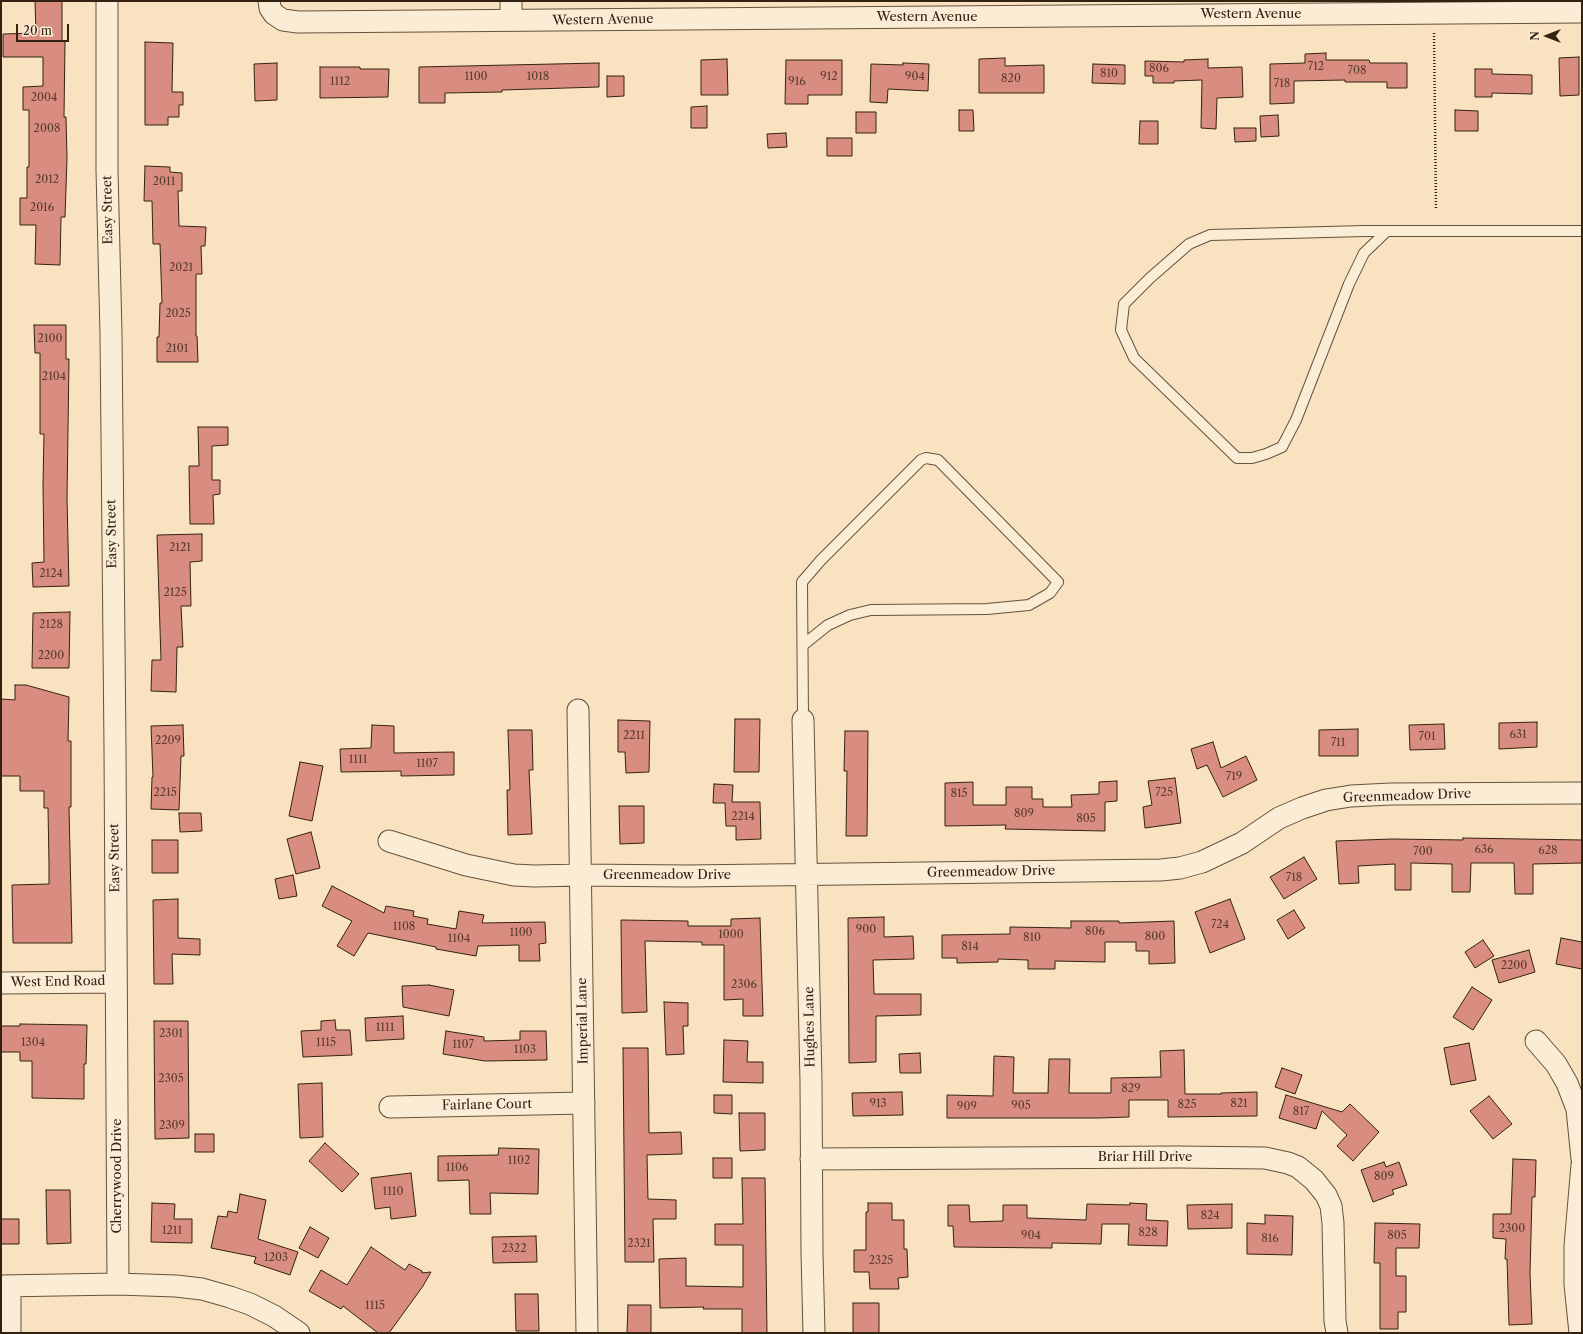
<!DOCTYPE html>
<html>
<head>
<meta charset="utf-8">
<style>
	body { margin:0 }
	#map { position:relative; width:1583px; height:1334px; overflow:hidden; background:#f9e2c0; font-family:"Libre Caslon Text",serif }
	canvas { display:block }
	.frame { position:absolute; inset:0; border:2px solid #321; pointer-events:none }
	.north { position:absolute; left:1527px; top:16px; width:40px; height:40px; -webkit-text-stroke:3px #fbecd6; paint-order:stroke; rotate:270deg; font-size:11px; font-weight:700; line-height:16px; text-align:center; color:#321 }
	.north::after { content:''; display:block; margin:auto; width:14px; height:18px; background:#321; clip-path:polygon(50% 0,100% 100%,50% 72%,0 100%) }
	.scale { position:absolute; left:16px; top:24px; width:53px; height:18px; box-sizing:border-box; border:2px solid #321; border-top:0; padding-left:5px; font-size:12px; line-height:14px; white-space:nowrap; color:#321; -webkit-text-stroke:3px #fbecd6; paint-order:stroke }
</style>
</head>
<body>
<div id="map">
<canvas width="1583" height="1334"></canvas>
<div class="frame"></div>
<div class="north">N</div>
<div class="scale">20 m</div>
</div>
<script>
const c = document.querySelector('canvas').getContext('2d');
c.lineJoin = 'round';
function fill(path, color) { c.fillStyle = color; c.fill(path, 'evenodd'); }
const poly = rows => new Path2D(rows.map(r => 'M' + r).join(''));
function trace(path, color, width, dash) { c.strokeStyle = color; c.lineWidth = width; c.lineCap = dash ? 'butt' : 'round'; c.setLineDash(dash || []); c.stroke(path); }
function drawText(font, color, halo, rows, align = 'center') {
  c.font = font + ' "Libre Caslon Text",serif'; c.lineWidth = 4; c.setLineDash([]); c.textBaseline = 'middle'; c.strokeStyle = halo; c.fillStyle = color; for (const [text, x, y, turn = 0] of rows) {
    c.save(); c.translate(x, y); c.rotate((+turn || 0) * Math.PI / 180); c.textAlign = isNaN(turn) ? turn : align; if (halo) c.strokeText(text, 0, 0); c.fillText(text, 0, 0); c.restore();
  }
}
const building = poly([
	[35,1,62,1,62,41,65,41,64,117,66,117,67,158,65,217,61,217,60,265,35,264,36,225,20,225,20,198,27,198,27,167,29,167,29,110,23,110,23,87,43,86,43,57,3,57,3,34,36,33,35,1],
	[145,42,173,43,172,92,183,92,183,105,179,105,179,117,168,117,168,125,145,125,145,42],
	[1326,53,1326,60,1369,60,1370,63,1407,63,1407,88,1387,88,1387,82,1345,82,1345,80,1294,81,1294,103,1270,104,1270,64,1305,63,1305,54,1326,53],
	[1579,57,1579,95,1560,96,1559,58,1579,57],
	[1005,58,1005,66,1044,65,1044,93,979,93,979,59,1005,58],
	[727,59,728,95,701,95,701,60,727,59],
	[1208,59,1208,68,1242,67,1243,97,1217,98,1216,129,1201,128,1202,80,1174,81,1174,83,1153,83,1153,76,1145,76,1145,61,1184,62,1184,60,1208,59],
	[786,60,842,60,842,95,808,95,808,104,785,104,786,60],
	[277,63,277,100,255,101,254,64,277,63],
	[599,63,599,87,502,90,502,92,445,93,445,103,419,103,419,67,599,63],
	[903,63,929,64,928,91,888,89,887,103,870,102,871,64,903,65,903,63],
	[1093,64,1125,65,1125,84,1092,83,1093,64],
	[320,67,360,67,360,69,389,69,388,97,320,98,320,67],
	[1475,69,1492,69,1492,74,1532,75,1532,94,1492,93,1492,97,1475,97,1475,69],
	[607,76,624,76,624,96,607,97,607,76],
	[707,106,707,128,691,128,691,107,707,106],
	[959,110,973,110,974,131,959,131,959,110],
	[1455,110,1478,111,1478,131,1455,131,1455,110],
	[856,112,876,112,876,133,856,133,856,112],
	[1278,115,1279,136,1261,137,1260,116,1278,115],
	[1140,121,1158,121,1158,144,1139,144,1140,121],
	[1234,128,1256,128,1256,141,1235,142,1234,128],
	[786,133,787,147,768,148,767,134,786,133],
	[827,138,852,138,852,156,827,156,827,138],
	[145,166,170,167,170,172,182,173,182,191,178,191,179,226,206,227,205,246,201,246,202,274,196,274,196,336,197,336,198,362,157,362,157,337,159,337,160,303,162,303,160,244,153,244,152,201,144,201,145,166],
	[34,325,66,325,66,359,69,359,67,498,69,586,33,587,32,563,44,562,43,484,44,434,40,434,40,353,35,353,34,325],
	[198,427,228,427,228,445,212,446,212,480,220,480,220,494,213,495,214,524,190,524,189,466,199,466,198,427],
	[202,534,202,561,190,562,191,606,181,606,183,647,177,647,176,692,151,691,152,660,161,660,157,535,202,534],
	[70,612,69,668,32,668,33,613,70,612],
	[15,685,26,685,69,697,68,741,71,741,71,807,69,807,72,943,13,943,12,885,49,884,49,864,48,808,44,808,44,791,20,791,20,776,1,776,1,699,15,700,15,685],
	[735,719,760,719,759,772,734,772,735,719],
	[618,720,650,721,649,772,626,773,625,752,618,752,618,720],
	[1537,722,1537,747,1499,749,1499,723,1537,722],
	[1444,724,1445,749,1410,750,1409,725,1444,724],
	[183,725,184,756,181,756,179,810,151,809,152,777,153,777,151,726,183,725],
	[372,725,394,726,394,753,454,752,454,775,401,776,401,771,341,772,340,749,371,748,372,725],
	[1358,729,1358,756,1319,756,1319,730,1358,729],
	[508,730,532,730,533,770,529,770,532,834,508,835,507,790,510,790,508,730],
	[845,731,868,731,867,836,846,836,847,771,844,771,845,731],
	[1213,742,1221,768,1246,756,1257,780,1223,797,1207,765,1197,769,1191,749,1213,742],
	[300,762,323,766,312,821,289,816,300,762],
	[1175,778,1181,823,1145,828,1143,807,1152,805,1148,781,1175,778],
	[1117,781,1117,801,1105,802,1105,831,1005,829,1006,825,945,826,945,783,973,782,973,805,1006,805,1006,787,1032,787,1032,799,1043,799,1043,807,1072,807,1071,795,1099,794,1099,782,1117,781],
	[714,784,733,785,732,802,760,802,761,839,736,840,736,826,726,826,725,803,713,803,714,784],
	[619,806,644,806,644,843,620,844,619,806],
	[179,813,201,813,202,831,180,832,179,813],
	[311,832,320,868,296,874,287,839,311,832],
	[1463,838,1582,840,1582,863,1533,864,1533,894,1515,894,1514,863,1471,863,1470,892,1452,892,1452,864,1411,863,1411,890,1395,890,1395,864,1358,866,1359,883,1339,884,1336,841,1392,839,1463,840,1463,838],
	[152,840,178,840,178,873,152,873,152,840],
	[1304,857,1317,879,1284,899,1270,877,1304,857],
	[293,875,297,896,279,899,275,879,293,875],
	[332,886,384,913,386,906,414,911,413,916,428,919,427,924,456,929,459,911,484,915,482,923,545,922,546,943,539,944,540,961,519,961,519,945,478,946,476,956,436,949,436,947,368,933,354,956,337,946,352,921,322,906,332,886],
	[178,899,178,938,200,939,200,955,172,954,173,984,154,984,153,900,178,899],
	[1230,899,1245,939,1210,953,1195,912,1230,899],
	[1294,910,1305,928,1288,939,1277,920,1294,910],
	[884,917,884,937,913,936,914,959,873,960,874,994,921,994,921,1015,876,1016,876,1062,849,1063,848,918,884,917],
	[760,918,763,1016,743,1016,743,999,724,1000,724,945,702,945,702,942,645,941,647,1012,622,1013,621,920,688,921,688,926,731,926,731,919,760,918],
	[1071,921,1119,921,1119,923,1174,921,1175,963,1149,964,1149,951,1136,951,1136,942,1105,942,1105,962,1055,961,1055,969,1028,969,1028,960,998,959,998,962,957,963,957,958,942,958,942,935,1010,934,1010,927,1071,928,1071,921],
	[1561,938,1582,942,1582,969,1556,964,1561,938],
	[1483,940,1494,956,1475,968,1465,952,1483,940],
	[1529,950,1535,972,1499,983,1492,960,1529,950],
	[429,985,454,990,449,1016,403,1007,402,986,429,985],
	[1472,987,1492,1000,1473,1030,1453,1017,1472,987],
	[664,1002,688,1003,688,1026,683,1026,684,1054,666,1055,664,1002],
	[403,1016,404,1039,366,1041,365,1018,403,1016],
	[335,1020,336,1030,350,1030,352,1055,303,1057,301,1031,321,1030,321,1021,335,1020],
	[154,1021,188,1021,189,1138,155,1139,154,1021],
	[20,1024,87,1025,86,1064,84,1064,84,1099,32,1098,32,1061,20,1061,20,1052,1,1052,1,1026,20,1026,20,1024],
	[446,1031,484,1037,484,1041,520,1040,520,1031,546,1031,547,1060,485,1061,443,1054,446,1031],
	[724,1040,748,1041,747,1062,763,1062,763,1083,723,1082,724,1040],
	[1469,1043,1476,1080,1451,1085,1444,1048,1469,1043],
	[623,1048,648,1048,649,1133,681,1132,682,1154,647,1155,648,1199,676,1200,676,1219,653,1219,654,1262,625,1262,623,1048],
	[1184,1050,1185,1094,1221,1094,1221,1093,1257,1092,1257,1116,1168,1117,1168,1100,1129,1100,1129,1117,1098,1118,947,1118,947,1095,993,1096,994,1056,1014,1057,1013,1093,1048,1093,1049,1059,1070,1059,1069,1093,1111,1093,1111,1078,1161,1077,1160,1051,1184,1050],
	[920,1053,921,1073,900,1073,899,1054,920,1053],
	[1282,1068,1302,1075,1295,1094,1275,1087,1282,1068],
	[322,1083,323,1137,300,1138,298,1084,322,1083],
	[902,1092,903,1115,853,1116,852,1093,902,1092],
	[714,1095,732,1095,732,1114,714,1113,714,1095],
	[1286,1095,1342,1112,1350,1104,1379,1132,1353,1161,1337,1146,1347,1135,1322,1111,1316,1129,1279,1118,1286,1095],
	[1489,1096,1512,1124,1493,1139,1470,1111,1489,1096],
	[739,1113,765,1113,765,1150,740,1151,739,1113],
	[195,1134,214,1134,214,1152,195,1152,195,1134],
	[325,1143,359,1174,342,1192,309,1161,325,1143],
	[499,1148,539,1149,538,1194,490,1193,491,1214,470,1214,469,1180,438,1181,438,1156,498,1155,499,1148],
	[713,1158,732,1158,732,1178,713,1178,713,1158],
	[1513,1159,1536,1160,1535,1197,1532,1197,1530,1273,1532,1324,1509,1325,1507,1259,1505,1259,1506,1239,1493,1238,1493,1214,1511,1214,1513,1159],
	[1384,1162,1386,1167,1399,1162,1407,1185,1392,1190,1394,1194,1373,1202,1361,1170,1384,1162],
	[411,1173,416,1216,391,1219,390,1207,375,1209,371,1178,411,1173],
	[742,1178,765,1178,767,1333,742,1333,742,1309,703,1309,704,1307,660,1308,659,1259,686,1258,686,1286,743,1287,743,1245,715,1245,715,1224,743,1224,742,1178],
	[46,1190,70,1190,71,1243,47,1244,46,1190],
	[240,1194,266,1200,258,1239,298,1252,290,1275,254,1263,256,1257,211,1248,218,1216,227,1217,228,1211,237,1213,240,1194],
	[152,1203,175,1204,174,1219,192,1219,192,1243,151,1242,152,1203],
	[868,1203,892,1203,892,1220,904,1220,904,1249,907,1249,908,1277,898,1278,899,1289,870,1289,869,1272,854,1272,854,1250,866,1250,866,1212,868,1212,868,1203],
	[1130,1203,1147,1204,1146,1220,1168,1221,1167,1246,1128,1245,1129,1224,1102,1224,1101,1244,1052,1243,1052,1248,954,1247,953,1226,948,1226,948,1205,969,1205,970,1222,1003,1221,1003,1205,1027,1205,1027,1218,1086,1220,1087,1204,1130,1205,1130,1203],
	[1232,1204,1232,1228,1188,1229,1187,1205,1232,1204],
	[1265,1215,1293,1216,1292,1255,1247,1254,1247,1223,1265,1224,1265,1215],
	[1,1219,19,1219,19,1244,1,1244,1,1219],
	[1375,1223,1420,1224,1419,1248,1396,1248,1396,1276,1406,1276,1406,1312,1398,1312,1398,1329,1380,1329,1380,1263,1374,1263,1375,1223],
	[310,1227,329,1238,318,1258,299,1248,310,1227],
	[536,1236,537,1262,493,1263,492,1237,536,1236],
	[371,1247,405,1270,409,1264,422,1271,422,1273,431,1272,423,1286,389,1333,378,1333,343,1306,341,1309,309,1291,321,1270,347,1285,371,1247],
	[515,1294,538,1294,539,1331,516,1331,515,1294],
	[853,1303,879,1303,879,1333,853,1333,853,1303],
	[628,1305,651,1305,651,1333,627,1333,628,1305]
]);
fill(building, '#d98d80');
trace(building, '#321', 1);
const lane = poly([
	[1387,231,1364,253,1349,284,1296,420,1282,447,1266,454,1252,458,1237,458,1134,358,1121,330,1124,304,1150,278,1189,244,1210,235,1365,231,1582,231],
	[803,645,828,625,850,615,871,610,987,609,1029,605,1050,593,1058,582,938,460,926,458,921,460,821,560,802,582,803,720]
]);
const street = poly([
	[107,1,107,170,111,334,115,748,118,1284],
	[269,1,270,8,274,14,283,20,298,22,1582,12],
	[511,1,511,20],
	[578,710,587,1333],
	[803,720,811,1082,812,1253,814,1333],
	[389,841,466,865,514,875,534,876,581,875,687,876,1161,870,1180,868,1202,862,1242,843,1279,818,1302,808,1326,800,1351,796,1391,794,1582,793],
	[1,983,116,982],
	[1536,1041,1556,1064,1567,1083,1577,1109,1582,1159],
	[390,1107,584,1103],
	[811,1159,1178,1157,1265,1158,1288,1163,1298,1167,1314,1180,1326,1195,1331,1206,1333,1223,1335,1321,1337,1333],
	[1,1286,118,1284,176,1286,202,1289,230,1297,250,1304,274,1316,299,1333],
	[10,1286,10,1333],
	[1580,1333,1575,1284,1575,1246,1582,1165]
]);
trace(lane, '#64523d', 12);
trace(street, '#64523d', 23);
trace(poly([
	[1434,33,1436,210]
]), '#321', 2.5, [1, 2]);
trace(lane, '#fbecd6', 10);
trace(street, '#fbecd6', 21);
drawText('11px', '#5c3d2d', null, [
	["712",1316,67],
	["806",1159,69],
	["708",1357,71],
	["810",1109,74],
	["1100",476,77],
	["1018",538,77],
	["912",829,77],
	["904",915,77],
	["820",1011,79],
	["1112",340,82],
	["916",797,82],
	["718",1282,84],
	["2004",44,98],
	["2008",47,129],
	["2012",47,180],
	["2011",164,182],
	["2016",42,208],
	["2021",181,268],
	["2025",178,314],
	["2100",50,339],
	["2101",177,349],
	["2104",54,377],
	["2121",180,548],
	["2124",51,574],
	["2125",175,593],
	["2128",51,625],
	["2200",51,656],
	["631",1518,735],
	["2211",634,736],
	["701",1427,737],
	["2209",168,741],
	["711",1338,743],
	["1111",358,760],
	["1107",427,764],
	["719",1234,777],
	["2215",165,793],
	["725",1164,793],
	["815",959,794],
	["809",1024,814],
	["2214",743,817],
	["805",1086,819],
	["636",1484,850],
	["628",1548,851],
	["700",1423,852],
	["718",1294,878],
	["724",1220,925],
	["1108",404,927],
	["900",866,930],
	["806",1095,932],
	["1100",521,933],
	["1000",731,935],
	["800",1155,937],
	["810",1032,938],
	["1104",459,939],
	["814",970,947],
	["2200",1514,966],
	["2306",744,985],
	["1111",385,1028],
	["2301",171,1034],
	["1304",33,1043],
	["1115",326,1043],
	["1107",463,1045],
	["1103",525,1050],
	["2305",171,1079],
	["829",1131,1089],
	["913",878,1104],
	["821",1239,1104],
	["825",1187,1105],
	["905",1021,1106],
	["909",967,1107],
	["817",1301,1112],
	["2309",172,1126],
	["1102",519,1161],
	["1106",457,1168],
	["809",1384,1177],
	["1110",393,1192],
	["824",1210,1216],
	["2300",1512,1229],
	["1211",172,1231],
	["828",1148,1233],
	["904",1031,1236],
	["805",1397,1236],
	["816",1270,1239],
	["2321",639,1244],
	["2322",514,1249],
	["1203",276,1258],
	["2325",881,1261],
	["1115",375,1306]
]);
drawText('13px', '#321', '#fbecd6', [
	["Western Avenue",1251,14],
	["Western Avenue",927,17],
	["Western Avenue",603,20,-1],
	["Easy Street",108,210,-91],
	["Easy Street",112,534,-91],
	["Greenmeadow Drive",1407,796,-2],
	["Easy Street",115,858,-91],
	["Greenmeadow Drive",991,872,-1],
	["Greenmeadow Drive",667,875],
	["West End Road",58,982,-1],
	["Imperial Lane",583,1021,-91],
	["Hughes Lane",810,1027,-91],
	["Fairlane Court",487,1105,-1],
	["Briar Hill Drive",1145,1157],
	["Cherrywood Drive",117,1176,-90]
]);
</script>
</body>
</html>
